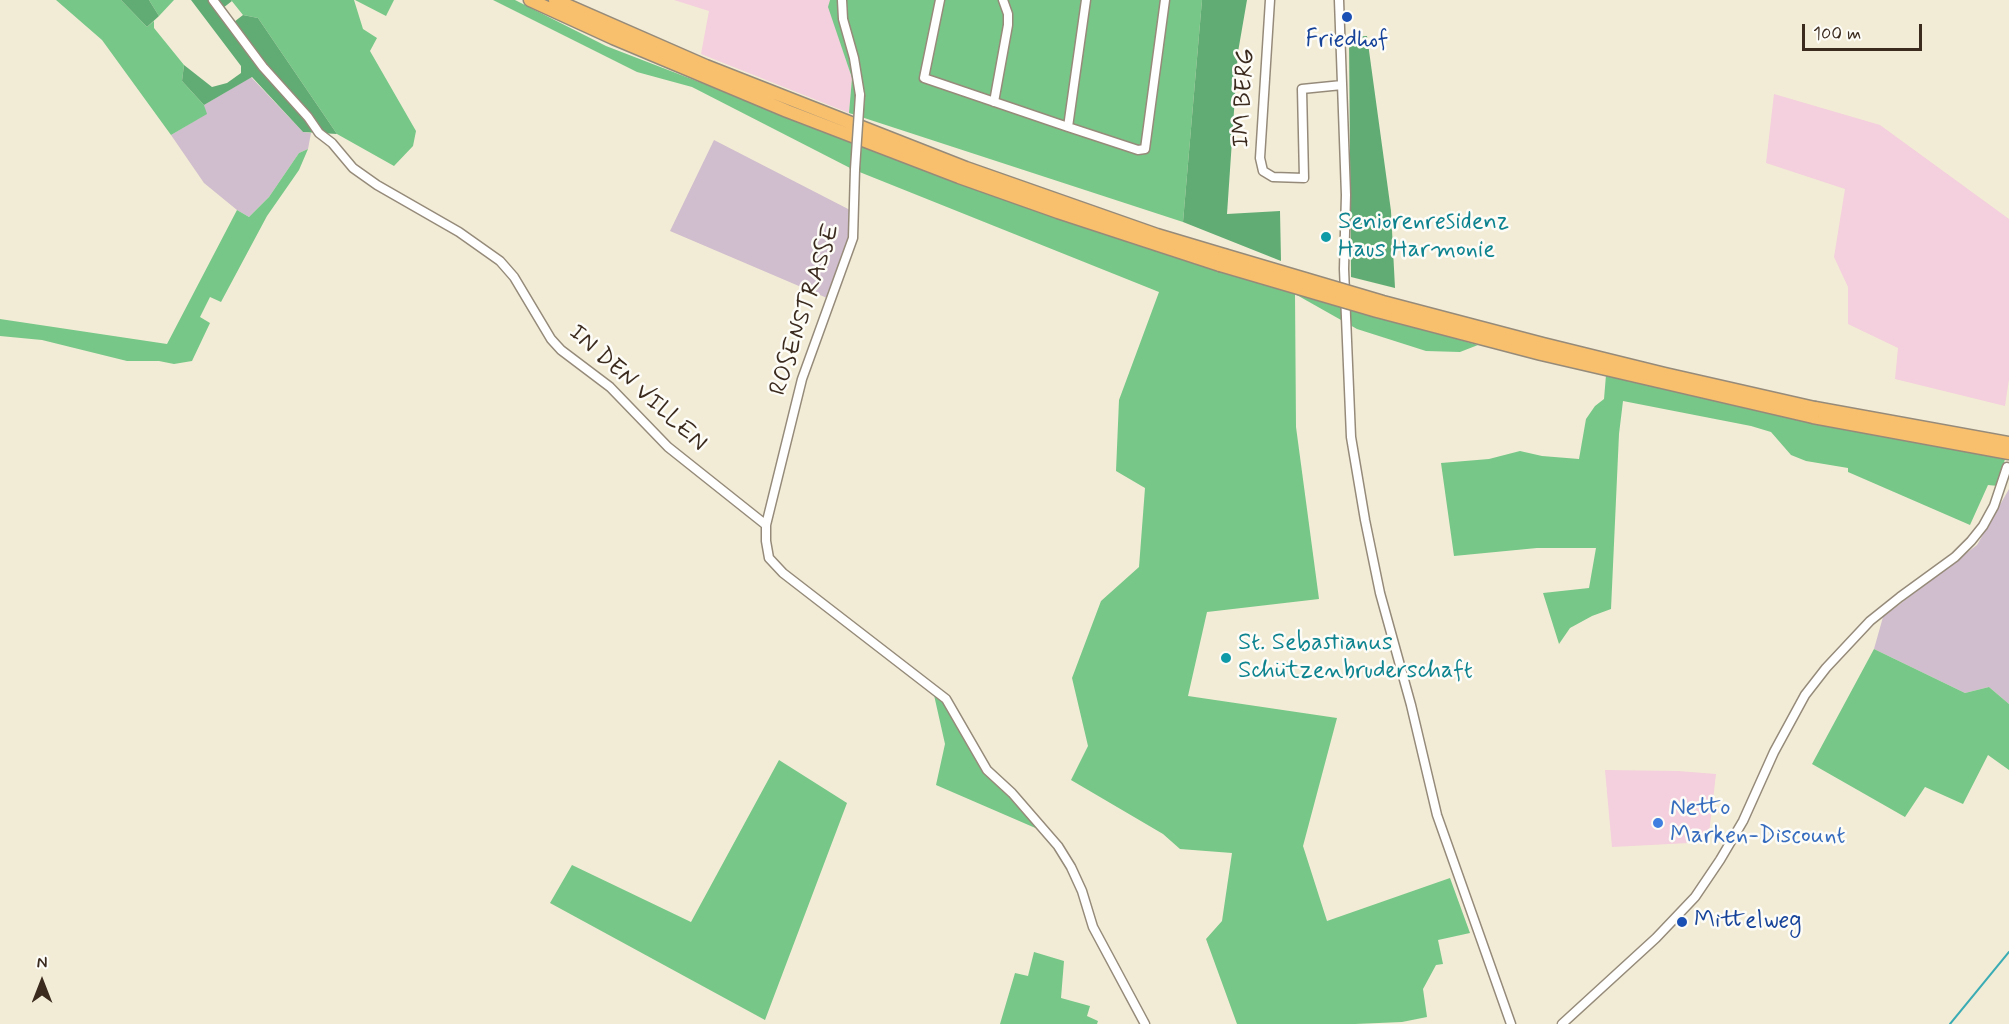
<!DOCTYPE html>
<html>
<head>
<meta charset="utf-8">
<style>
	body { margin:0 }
	#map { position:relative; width:2009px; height:1024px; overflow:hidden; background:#f2ecd6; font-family:Mynerve,sans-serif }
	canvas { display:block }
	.north { position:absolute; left:12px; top:952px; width:60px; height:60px; -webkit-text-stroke:4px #fdfcf7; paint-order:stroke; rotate:0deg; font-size:16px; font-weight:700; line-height:24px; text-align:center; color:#3b2a1e }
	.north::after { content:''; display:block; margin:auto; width:21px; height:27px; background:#3b2a1e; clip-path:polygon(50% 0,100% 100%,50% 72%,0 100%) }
	.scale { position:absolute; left:1802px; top:24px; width:120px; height:27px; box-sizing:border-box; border:3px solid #3b2a1e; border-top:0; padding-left:8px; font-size:18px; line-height:21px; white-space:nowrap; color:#3b2a1e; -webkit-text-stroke:4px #fdfcf7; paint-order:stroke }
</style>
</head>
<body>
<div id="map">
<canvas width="2009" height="1024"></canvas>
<div class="north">N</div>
<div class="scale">100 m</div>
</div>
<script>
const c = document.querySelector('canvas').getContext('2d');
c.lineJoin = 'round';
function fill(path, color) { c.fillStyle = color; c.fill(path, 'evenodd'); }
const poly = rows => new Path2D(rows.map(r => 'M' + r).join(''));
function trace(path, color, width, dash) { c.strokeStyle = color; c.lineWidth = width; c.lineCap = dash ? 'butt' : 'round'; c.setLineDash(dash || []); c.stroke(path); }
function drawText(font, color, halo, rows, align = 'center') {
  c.font = font + ' Mynerve,sans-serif'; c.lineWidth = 5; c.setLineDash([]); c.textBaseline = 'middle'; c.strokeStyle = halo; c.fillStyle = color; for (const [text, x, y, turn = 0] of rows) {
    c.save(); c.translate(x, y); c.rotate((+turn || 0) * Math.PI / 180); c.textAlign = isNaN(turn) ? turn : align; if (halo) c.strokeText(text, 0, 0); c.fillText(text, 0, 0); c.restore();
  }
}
fill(poly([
	[674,0,830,0,829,7,852,78,849,113,701,54,709,11],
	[1774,94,1880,125,2009,219,2009,379,2005,406,1895,379,1898,348,1848,324,1848,287,1834,257,1845,189,1766,163],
	[1605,770,1678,771,1716,774,1708,842,1612,847]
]), '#f4cfdd');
fill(poly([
	[251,77,303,132,311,133,308,149,299,153,269,197,249,217,237,210,204,183,171,135,206,114,204,105],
	[714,140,852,211,850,238,827,298,670,231],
	[2009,489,2009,704,1989,687,1965,693,1874,649,1883,617,1977,545]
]), '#d0bdcd');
fill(poly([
	[56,0,121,0,147,27,154,21,154,28,184,65,182,81,204,105,207,114,171,135,102,40],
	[149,0,174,0,159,16],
	[231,0,354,0,363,29,377,38,370,51,416,131,413,146,394,166,337,134,258,18,243,15],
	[355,0,394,0,386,16],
	[493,0,515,0,606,46,953,180,1148,248,1295,293,1478,345,1460,352,1426,351,1357,329,1295,294,1296,427,1319,599,1207,612,1188,696,1337,718,1303,846,1327,921,1450,878,1470,933,1438,940,1443,964,1436,965,1423,989,1427,1017,1402,1022,1355,1024,1237,1024,1206,939,1222,921,1232,853,1180,849,1163,834,1071,780,1088,746,1072,678,1101,601,1139,567,1145,488,1116,471,1119,400,1159,292,852,169,692,87,637,72],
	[830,0,1202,0,1183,222,849,113,852,78,828,7],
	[308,149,299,170,267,216,221,302,210,297,200,317,210,323,192,361,174,364,159,361,127,361,42,340,0,336,0,319,167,344,237,210,249,217,269,197,299,153],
	[1606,375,1811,423,2005,459,1998,486,1988,485,1970,525,1848,472,1848,468,1806,461,1791,455,1771,432,1751,426,1623,401,1619,434,1611,609,1592,616,1570,628,1559,644,1543,593,1589,588,1596,548,1537,548,1454,556,1441,463,1489,459,1520,451,1542,456,1579,459,1586,419,1595,406,1604,399],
	[1874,649,1965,693,1989,687,2009,704,2009,770,1988,755,1963,804,1925,787,1905,817,1812,764],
	[934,695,946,703,985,772,1040,830,936,785,945,744],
	[779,760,847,803,765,1020,550,903,572,865,691,922],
	[1034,952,1064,961,1061,998,1090,1006,1087,1016,1098,1021,1097,1024,1000,1024,1015,973,1028,976]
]), '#77c788');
fill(poly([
	[121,0,149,0,159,16,147,27],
	[191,0,231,0,232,1,223,8,234,22,243,15,258,18,337,134,303,132,252,77,204,105,182,81,184,65,212,87,227,83,241,73,241,66],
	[1202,0,1247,0,1238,52,1227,214,1280,211,1281,261,1183,222],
	[1367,36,1391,211,1395,288,1351,277,1349,37]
]), '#61ac74');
trace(poly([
	[1950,1024,2009,952]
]), '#3bacb4', 2);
const minor = poly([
	[213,0,263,67,308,117,319,133,332,143,353,168,377,185,459,232,500,261,514,277,551,339,561,350,610,387,668,447,766,525],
	[842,0,843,19,854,58,860,95],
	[940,0,924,78,1068,127,1086,0],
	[1270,0,1260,158,1263,171,1273,177,1304,178,1302,89,1342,85],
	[1339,0,1346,195,1344,269,1351,437,1365,520,1380,593,1411,705,1437,815,1511,1024],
	[994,102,1008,25,1008,14,1003,0],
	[1068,127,1138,150,1145,149,1165,0],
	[855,169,853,238,802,379,766,525,766,541,769,558,783,573,946,699,987,770,1012,793,1058,846,1071,867,1082,891,1093,927,1145,1024],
	[1562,1024,1656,938,1695,897,1720,860,1743,821,1774,752,1805,695,1826,668,1870,621,1900,597,1955,557,1971,541,1983,526,1994,506,2007,467]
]);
const highway = poly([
	[530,0,613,38,787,111,959,177,1058,212,1220,265],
	[555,0,706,66,966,168,1157,235,1224,255],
	[1815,408,2009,443],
	[1813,417,2009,453]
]);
trace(minor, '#968b7a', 11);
trace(highway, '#968b7a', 15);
trace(minor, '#fff', 8);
trace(highway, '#f8bf6c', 12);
const minorBridge = poly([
	[855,169,860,95]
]);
const highwayBridge = poly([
	[1224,255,1383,302,1543,344,1665,374,1815,408],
	[1220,265,1377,311,1541,354,1813,417]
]);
trace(minorBridge, '#968b7a', 11, []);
trace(highwayBridge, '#968b7a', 15, []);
trace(minorBridge, '#fff', 8);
trace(highwayBridge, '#f8bf6c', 12);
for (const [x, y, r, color] of [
	[1347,17,6,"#1a4fb4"],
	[1326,237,6,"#0f9aa8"],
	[1226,658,6,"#0f9aa8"],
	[1658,823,6,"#3f7fe0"],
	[1682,922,6,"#1a4fb4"]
]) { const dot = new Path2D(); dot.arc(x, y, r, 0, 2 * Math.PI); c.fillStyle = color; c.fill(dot); trace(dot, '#fdfcf7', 2); }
drawText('24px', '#164399', '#fdfcf7', [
	["Friedhof",1347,41],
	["Mittelweg",1694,922,"left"]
]);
drawText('24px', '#3b2a1e', '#fdfcf7', [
	["IM BERG",1245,98,-87],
	["ROSENSTRASSE",806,310,-72],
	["IN DEN VILLEN",637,389,42]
]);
drawText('24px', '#0d838f', '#fdfcf7', [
	["Seniorenresidenz",1338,223],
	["Haus Harmonie",1338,251],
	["St. Sebastianus",1238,644],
	["Schützenbruderschaft",1238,672]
], 'left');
drawText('24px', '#366cbe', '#fdfcf7', [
	["Netto",1670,809],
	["Marken-Discount",1670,837]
], 'left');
</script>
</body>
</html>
